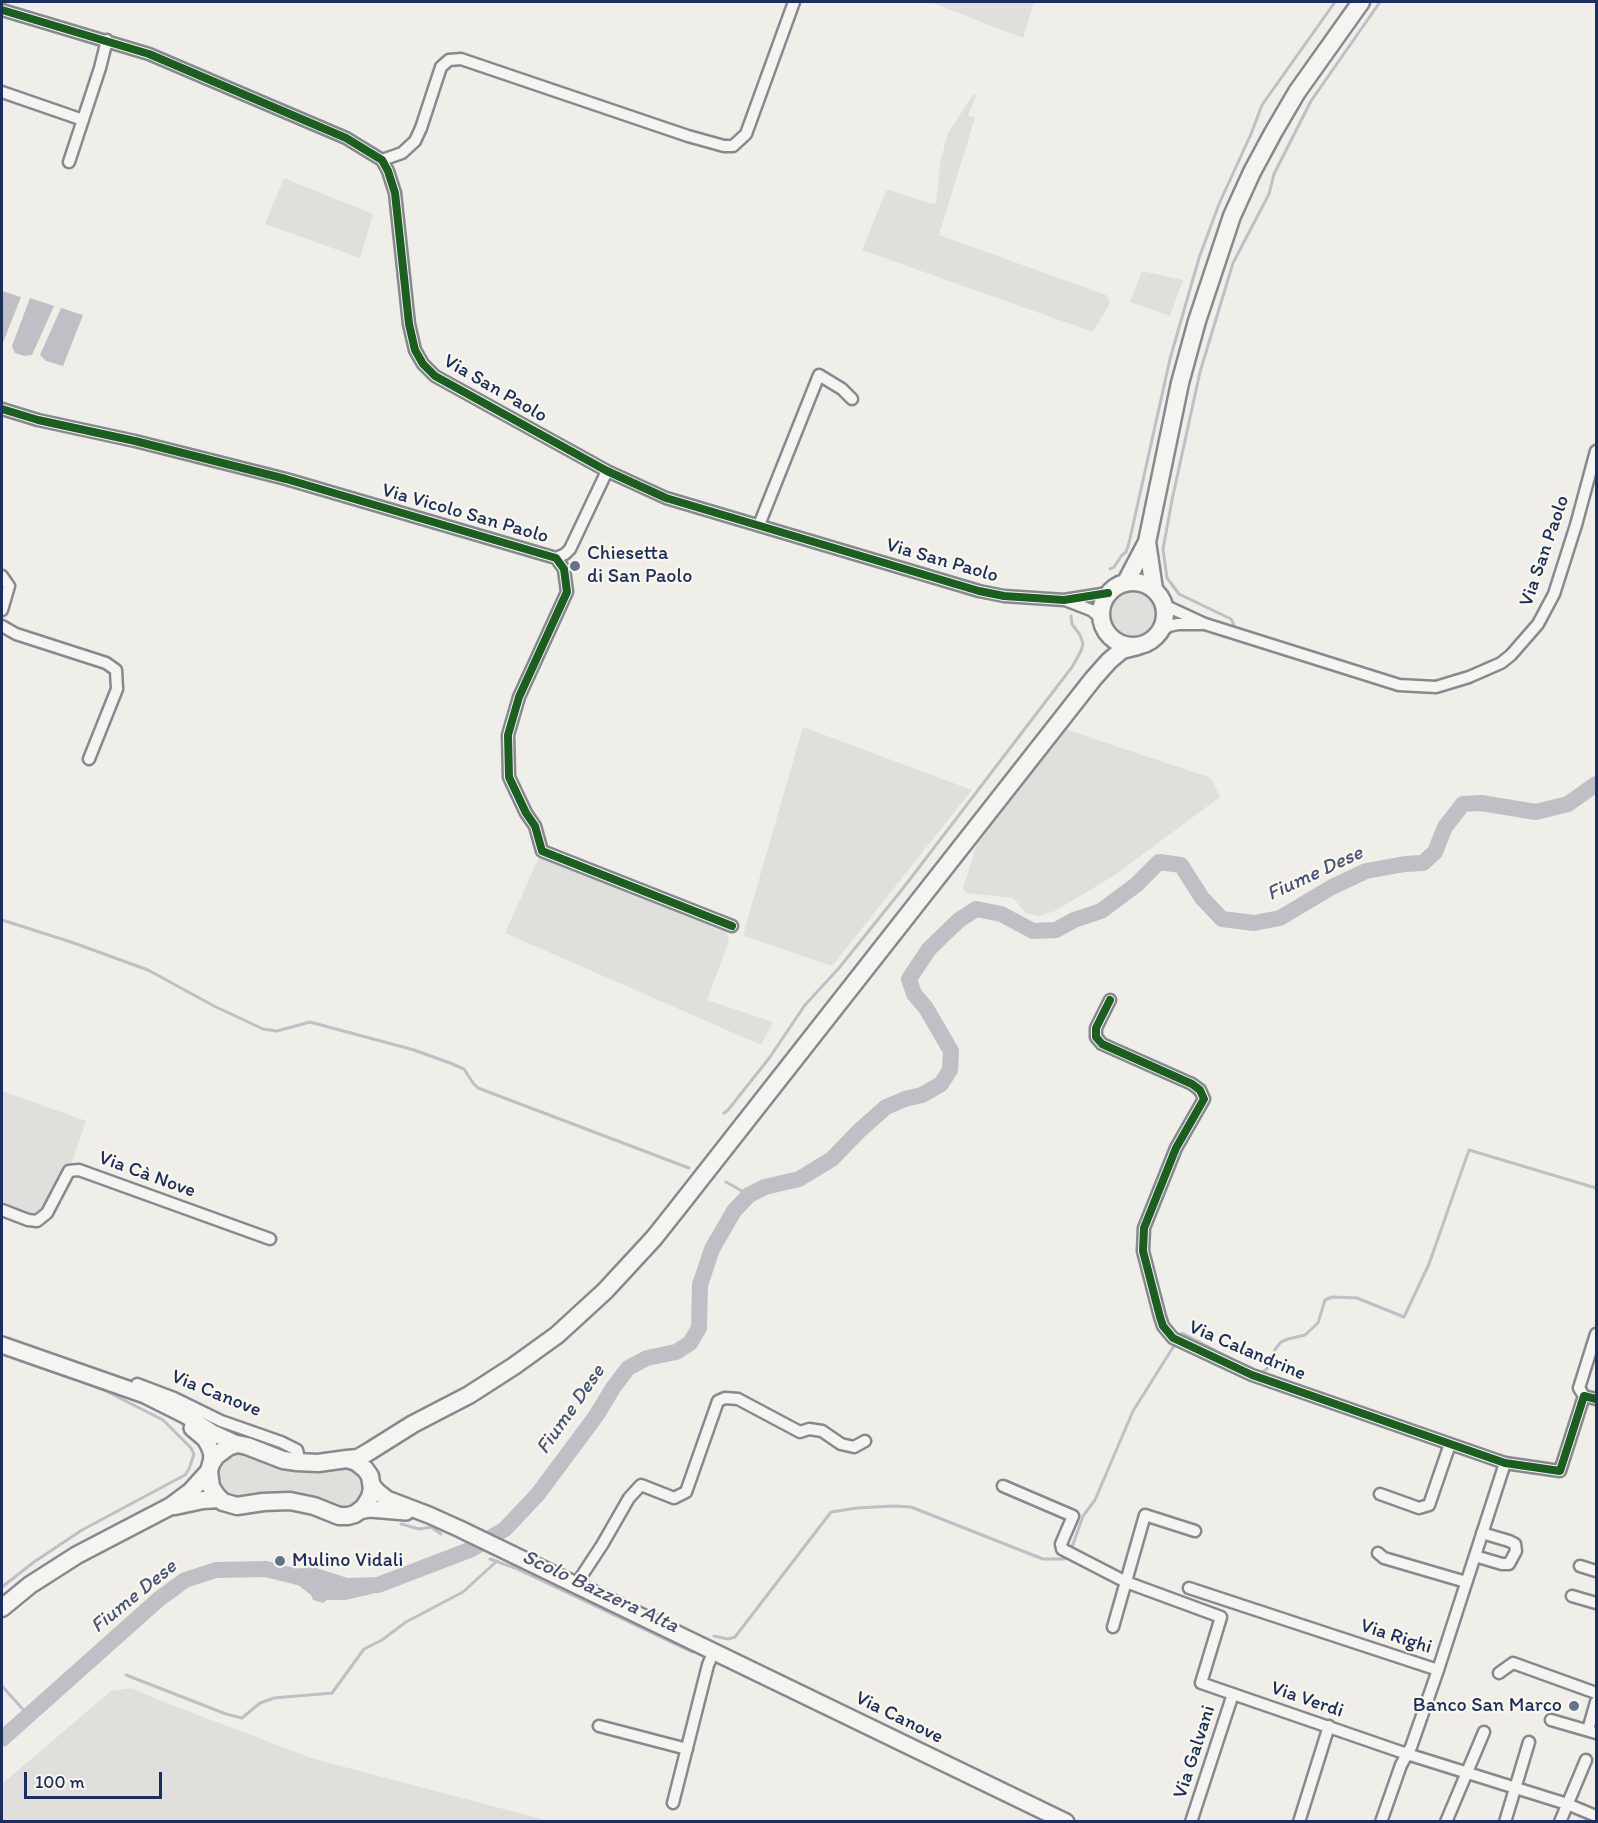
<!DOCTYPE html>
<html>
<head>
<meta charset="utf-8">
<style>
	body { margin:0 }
	#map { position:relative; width:1598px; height:1823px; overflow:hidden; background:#efeee9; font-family:Itim,sans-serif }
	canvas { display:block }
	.frame { position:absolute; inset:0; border:3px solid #1b2f5e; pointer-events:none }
	.scale { position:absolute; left:24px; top:1772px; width:138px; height:27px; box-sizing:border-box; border:3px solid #1b2f5e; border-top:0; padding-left:8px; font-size:18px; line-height:21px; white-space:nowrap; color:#1b2f5e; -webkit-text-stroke:4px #fbf7ec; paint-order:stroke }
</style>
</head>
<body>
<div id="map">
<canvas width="1598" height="1823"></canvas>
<div class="frame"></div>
<div class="scale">100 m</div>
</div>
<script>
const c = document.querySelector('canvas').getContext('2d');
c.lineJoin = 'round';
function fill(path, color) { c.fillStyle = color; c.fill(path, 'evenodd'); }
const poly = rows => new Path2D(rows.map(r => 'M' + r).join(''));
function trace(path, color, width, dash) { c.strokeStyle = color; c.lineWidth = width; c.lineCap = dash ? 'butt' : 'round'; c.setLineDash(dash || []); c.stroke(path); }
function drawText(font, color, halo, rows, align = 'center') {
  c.font = font + ' Itim,sans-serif'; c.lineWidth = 4.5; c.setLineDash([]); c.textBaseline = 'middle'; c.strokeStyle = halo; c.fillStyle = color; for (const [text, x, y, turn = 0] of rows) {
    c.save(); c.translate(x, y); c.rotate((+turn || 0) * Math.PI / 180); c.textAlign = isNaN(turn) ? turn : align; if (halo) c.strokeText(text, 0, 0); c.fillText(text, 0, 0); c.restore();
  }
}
fill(poly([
	[930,2,1034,2,1023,38],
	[973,95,977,95,968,115,975,118,939,235,1106,295,1110,303,1093,332,862,250,886,191,889,190,929,203,936,204,940,163,948,133],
	[284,178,373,214,360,258,265,224],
	[1142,271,1183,280,1170,316,1130,302],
	'1109 613a23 23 0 1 1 46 0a23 23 0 1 1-46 0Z',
	[803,727,972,790,832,966,744,936,745,928],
	[1065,729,1211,778,1220,797,1115,875,1055,911,1039,916,1026,913,1013,898,966,893,963,888,977,844],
	[540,855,725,930,729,941,707,1000,773,1022,761,1045,505,933],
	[2,1091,86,1121,69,1171,43,1218,2,1210,2,1161,3,1157,2,1156],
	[239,1452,344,1465,359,1471,365,1486,362,1500,351,1508,345,1509,229,1497,219,1486,216,1474,218,1466,223,1459,231,1454],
	[132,1688,156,1699,314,1759,549,1821,2,1821,2,1784,111,1691]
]), '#dfdfdc');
fill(poly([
	[2,291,21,297,2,345],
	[30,298,54,306,32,355,24,356,15,353,12,346],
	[61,308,83,315,63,366,46,361,40,355],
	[313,1567,351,1579,369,1578,372,1594,345,1600,327,1600,323,1603,313,1600,311,1595,288,1577,279,1575,281,1569,292,1572,293,1569]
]), '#bec0c6');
trace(poly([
	[1110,569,1114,567,1122,555,1126,552,1129,543,1170,359,1199,258,1219,204,1251,134,1262,105,1335,2],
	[1234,625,1231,619,1179,594,1167,578,1163,549,1172,500,1200,372,1233,263,1269,194,1274,174,1311,101,1380,2],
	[2,920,74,943,148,970,214,1006,263,1029,277,1031,310,1022,414,1050,450,1063,464,1069,473,1083,478,1088,689,1168],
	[724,1113,728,1110,770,1057,805,1005,839,968,904,887,1072,667,1081,651,1083,644,1080,635,1072,624,1071,616],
	[726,1182,749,1195],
	[2,1354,73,1379],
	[1253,1371,1263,1372,1269,1367,1271,1357,1276,1348,1281,1342,1288,1339,1305,1335,1318,1323,1325,1300,1332,1297,1357,1298,1404,1317,1429,1264,1469,1150,1596,1188],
	[401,1524,419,1529,431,1527,441,1534],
	[1072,1547,1083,1516,1095,1500,1133,1411,1182,1333,1245,1366],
	[490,1559,515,1568,692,1652],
	[2,1587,34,1562,82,1530,185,1475,189,1469,194,1454,191,1448,163,1420,104,1390,82,1382],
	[714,1636,728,1639,735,1637,831,1512,857,1508,894,1506,911,1507,1043,1559,1065,1559,1067,1556],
	[126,1675,226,1714,242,1718,260,1703,274,1698,332,1693,364,1649,382,1640,406,1622,463,1592,497,1561],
	[2,1686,28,1715]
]), '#bec0c6', 3);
trace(poly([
	[350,1586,378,1585,472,1549,505,1529,538,1494,596,1416,613,1388,628,1368,647,1358,676,1352,690,1343,699,1328,700,1285,712,1249,734,1211,749,1195,765,1187,799,1179,832,1159,859,1131,886,1107,905,1099,922,1095,941,1084,950,1070,951,1051,926,1008,914,994,909,979,929,949,959,920,976,909,1001,914,1033,931,1056,930,1074,920,1101,911,1136,885,1159,862,1181,865,1202,898,1222,919,1254,923,1280,918,1332,887,1366,871,1405,864,1423,863,1435,852,1445,827,1463,804,1481,803,1536,812,1568,804,1596,784],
	[2,1739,159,1599,185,1580,216,1570,266,1569,302,1578]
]), '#bec0c6', 16);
const street = poly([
	[2,10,149,54,346,138,382,160,388,171,395,193,409,324,415,350,423,364,435,376,607,471,666,498,979,591,1004,596,1064,600,1108,593],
	[2,92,83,120],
	[382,160,402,153,415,141,421,128,441,67,449,60,461,59,688,136,724,146,733,146,746,134,794,2],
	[69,162,100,68,107,40],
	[2,409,38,420,135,441,286,479,556,558,564,569,567,592,519,697,508,735,509,777,526,813,535,826,542,851,732,926],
	[759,525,819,375,842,389,852,399],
	[556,558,565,554,570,549,607,471],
	[2,576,9,586,2,610],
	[1065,600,1091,610,1101,618],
	[1164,605,1205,624,1399,685,1436,687,1469,677,1501,663,1511,655,1538,624,1554,594,1576,525,1596,451],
	[2,626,16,634,106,663,116,670,117,689,89,759],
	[1159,633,1169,626,1178,624,1202,624],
	[1110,1000,1096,1028,1096,1037,1102,1044,1192,1084,1200,1090,1204,1099,1176,1148,1144,1228,1143,1251,1160,1317,1163,1326,1173,1338,1252,1375,1505,1463,1560,1471,1584,1396,1596,1399],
	[2,1210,28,1220,37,1221,47,1213,69,1171,79,1170,270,1239],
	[137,1384,174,1398,221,1421,281,1442,297,1450,298,1454,297,1462],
	[1584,1396,1579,1388,1596,1334],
	[1003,1486,1073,1516,1061,1544,1062,1549,1126,1582,1221,1617,1201,1683,1407,1754,1567,1804,1596,1816],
	[1380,1494,1419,1508,1429,1505,1450,1444],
	[1378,1553,1384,1558,1466,1582],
	[1475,1556,1502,1564,1509,1564,1516,1551,1515,1544,1509,1541,1482,1533],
	[1580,1566,1596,1571],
	[575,1586,602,1545,629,1498,641,1485,674,1498,686,1492,718,1401,725,1398,738,1399,800,1432,809,1429,822,1431,841,1444,854,1447,865,1441],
	[1189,1588,1438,1670],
	[1572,1596,1596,1603],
	[1113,1627,1145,1515,1195,1531],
	[1499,1673,1513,1663,1596,1693],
	[1551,1720,1596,1733],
	[599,1726,687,1749],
	[1588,1730,1596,1702],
	[673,1803,708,1665,713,1653],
	[1191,1822,1233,1694],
	[1299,1822,1329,1726],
	[1381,1822,1401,1765,1411,1747,1438,1670,1505,1463],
	[1446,1822,1484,1732],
	[1505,1822,1529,1742],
	[1560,1822,1586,1760]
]);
const secondary = poly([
	[2,1345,145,1395,185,1415,213,1433,237,1444],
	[192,1428,205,1439,209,1446,212,1454,211,1464],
	[371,1484,378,1492,387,1499,429,1515,460,1529,1066,1822],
	[359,1511,370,1509,406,1512]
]);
const primary = poly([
	[1147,542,1154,589],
	'1101 614a32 32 0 1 1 64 0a32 32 0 1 1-64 0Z',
	[1126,582,1147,542,1180,383,1197,321,1232,216,1252,172,1273,133,1297,92,1361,2],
	[237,1444,247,1446,283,1460,297,1462,318,1463,347,1459,356,1462,365,1469,370,1476,372,1489,370,1497,364,1507,355,1514,348,1516,339,1516,314,1506,290,1501,263,1502,237,1506,223,1502,217,1496,211,1487,209,1471,211,1464,216,1456,228,1447,237,1444],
	[347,1459,358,1458,370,1451,413,1424,469,1395,514,1366,557,1335,605,1291,654,1238,677,1209,1093,679,1109,661,1122,650,1138,646],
	[175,1506,203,1500,220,1499],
	[2,1608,30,1585,77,1555,171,1506,190,1492,209,1471]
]);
trace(street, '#868a90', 15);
trace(secondary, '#868a90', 20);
trace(primary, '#868a90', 21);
trace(street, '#f5f4f0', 10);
trace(secondary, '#f5f4f0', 15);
trace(primary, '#f5f4f0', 16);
trace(poly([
	[2,10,149,54,346,138,382,160,388,171,395,193,409,324,415,350,423,364,435,376,607,471,666,498,979,591,1004,596,1064,600,1108,593],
	[2,409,38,420,135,441,286,479,556,558,564,569,567,592,519,697,508,735,509,777,526,813,535,826,542,851,732,926],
	[1110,1000,1096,1028,1096,1037,1102,1044,1192,1084,1200,1090,1204,1099,1176,1148,1144,1228,1143,1251,1160,1317,1163,1326,1173,1338,1252,1375,1505,1463,1560,1471,1584,1396,1596,1399]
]), '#1b5e20', 8);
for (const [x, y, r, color] of [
	[575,566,6,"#65728f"],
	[280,1561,6,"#65728f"],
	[1574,1706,6,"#65728f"]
]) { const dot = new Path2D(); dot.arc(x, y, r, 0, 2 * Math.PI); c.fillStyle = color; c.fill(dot); trace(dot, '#fbf7ec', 2); }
drawText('20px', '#1b2f5e', '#fbf7ec', [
	["Via San Paolo",495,389,30],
	["Via Vicolo San Paolo",465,514,16],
	["Via San Paolo",1545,551,-71],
	["Via San Paolo",942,561,16],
	["Via Cà Nove",147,1175,20],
	["Via Calandrine",1247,1351,23],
	["Via Canove",216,1394,22],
	["Via Righi",1396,1637,18],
	["Via Verdi",1307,1700,19],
	["Via Canove",899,1718,26],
	["Via Galvani",1195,1752,-72]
]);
drawText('20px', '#1b2f5e', '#fbf7ec', [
	["Chiesetta",587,554],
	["di San Paolo",587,577],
	["Mulino Vidali",292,1561],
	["Banco San Marco",1562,1706,"right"]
], 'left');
drawText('italic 21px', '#465579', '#fbf7ec', [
	["Fiume Dese",1315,874,-25],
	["Fiume Dese",571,1410,-55],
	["Scolo Bazzera Alta",600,1592,25],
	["Fiume Dese",134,1597,-39]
]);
</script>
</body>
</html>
